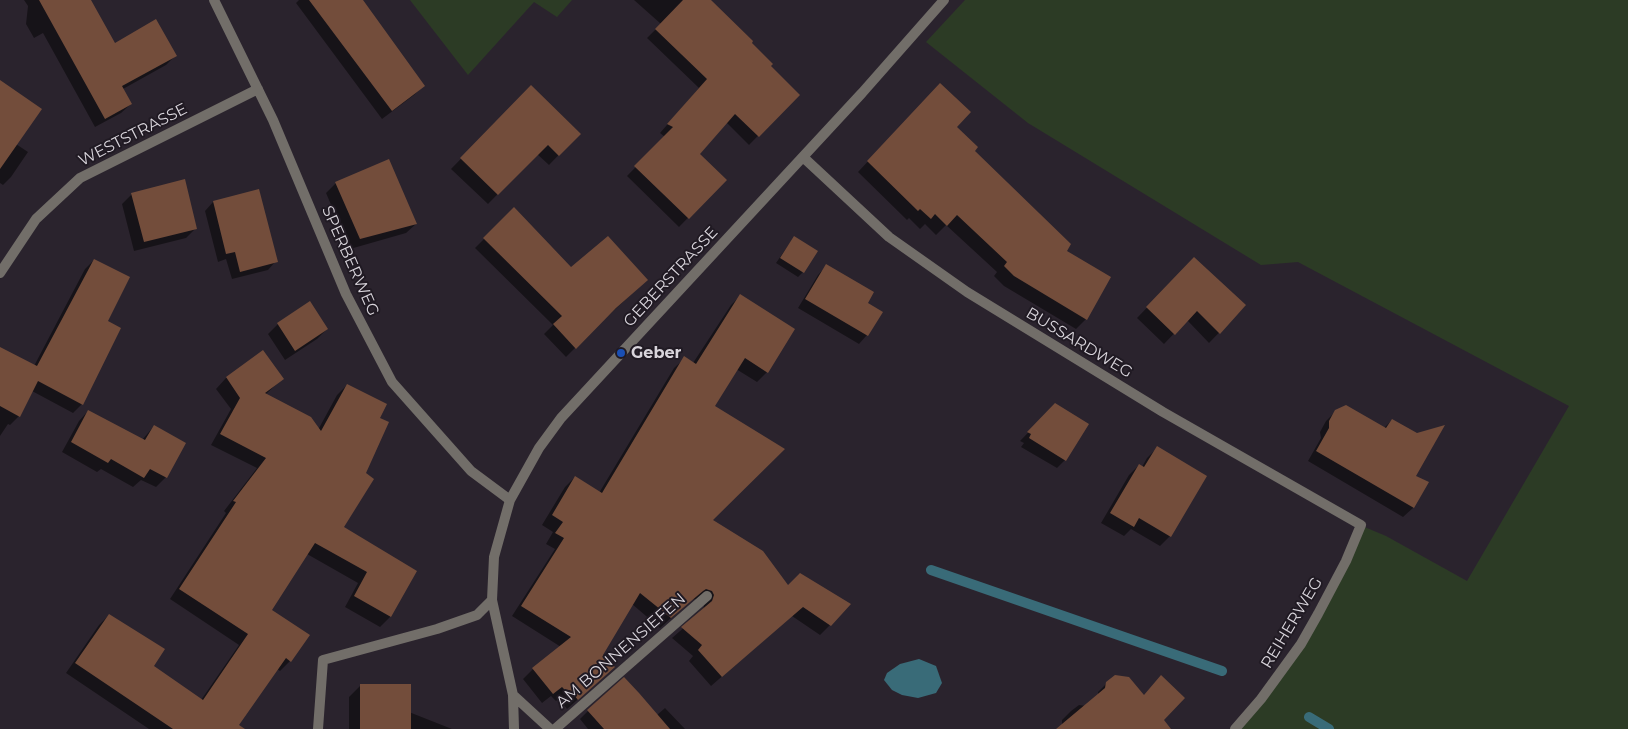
<!DOCTYPE html>
<html>
<head>
<meta charset="utf-8">
<style>
	body { margin:0 }
	canvas { display:block; background:#2a232d }
</style>
</head>
<body>
<canvas width="1628" height="729"></canvas>
<script>
const c = document.querySelector('canvas').getContext('2d');
c.lineJoin = 'round';
function fill(path, color) { c.fillStyle = color; c.fill(path, 'evenodd'); }
const poly = rows => new Path2D(rows.map(r => 'M' + r).join(''));
function trace(path, color, width, dash) { c.strokeStyle = color; c.lineWidth = width; c.lineCap = dash ? 'butt' : 'round'; c.setLineDash(dash || []); c.stroke(path); }
function drawText(font, color, halo, rows, align = 'center') {
  c.font = font + ' Montserrat,sans-serif'; c.lineWidth = 4; c.setLineDash([]); c.textBaseline = 'middle'; c.strokeStyle = halo; c.fillStyle = color; for (const [text, x, y, turn = 0] of rows) {
    c.save(); c.translate(x, y); c.rotate((+turn || 0) * Math.PI / 180); c.textAlign = isNaN(turn) ? turn : align; if (halo) c.strokeText(text, 0, 0); c.fillText(text, 0, 0); c.restore();
  }
}
fill(poly([
	[410,0,572,0,557,17,534,2,468,75],
	[965,0,1628,0,1628,729,1238,729,1283,673,1362,526,1386,536,1467,581,1569,406,1298,262,1261,265,1028,123,926,42]
]), '#2c3b25');
fill(poly([
	[919,659,936,666,942,683,936,693,918,698,902,695,892,690,884,680,887,673,900,664]
]), '#396b78');
fill(poly([
	[24,0,90,0,114,44,175,56,166,65,123,89,131,104,121,113,95,127,43,33,34,38,26,24,28,6],
	[299,0,349,0,423,86,414,95,382,119,296,3],
	[634,0,709,0,750,43,769,66,798,95,749,145,726,122,698,154,725,180,679,227,627,176,665,137,660,133,699,88,647,38,661,24],
	[0,82,16,144,28,152,11,177,3,185,0,183],
	[531,87,579,134,549,165,537,154,488,204,451,169],
	[930,95,974,151,1065,252,1086,319,1076,329,1004,286,994,276,997,272,946,225,936,235,925,224,920,229,909,218,907,220,858,172],
	[336,183,416,224,406,233,350,249,326,193],
	[132,194,196,228,186,238,134,251,122,204],
	[213,202,276,261,268,270,232,279,226,259,218,262,205,211],
	[514,209,571,269,637,289,596,327,566,357,544,334,553,325,475,248],
	[794,237,803,272,798,277,776,263],
	[94,260,106,322,82,404,73,413,32,391,19,416,10,425,8,424,0,436,0,349,34,366,85,269],
	[826,266,866,303,867,335,859,344,798,308,818,275],
	[1185,268,1245,306,1209,343,1187,320,1164,344,1137,318],
	[741,295,767,372,757,382,736,369,714,406,711,520,830,625,820,635,792,616,711,686,689,661,693,656,672,638,703,611,704,606,702,601,695,599,691,600,660,628,632,604,602,655,603,677,567,709,559,699,556,701,551,696,542,703,523,679,533,669,561,647,512,616,555,549,546,544,553,532,542,525,565,487,575,477,599,493,674,368,685,358,693,363,731,305],
	[310,303,327,329,317,339,285,360,268,334,278,324],
	[263,352,282,379,266,394,318,430,337,395,347,385,378,419,342,528,416,571,390,617,380,627,345,607,358,583,307,554,270,611,290,661,280,671,277,669,235,729,149,729,66,673,99,625,109,615,152,666,201,700,239,645,170,599,226,513,224,511,257,468,211,445,231,409,216,389,226,378],
	[1055,405,1065,460,1057,468,1021,447,1024,443,1020,441],
	[88,411,142,440,154,426,185,443,166,477,156,487,141,480,133,487,101,469,97,472,62,452,79,421],
	[1336,411,1384,428,1392,420,1415,476,1427,483,1413,508,1403,517,1308,461,1321,438,1320,432,1326,421],
	[1157,448,1170,536,1160,546,1131,529,1124,536,1101,523,1129,475,1139,465,1142,467,1147,458],
	[1107,683,1137,729,1057,729,1062,725,1062,720,1071,711,1079,705,1086,706,1098,696,1098,692],
	[360,686,409,712,452,729,349,729,349,697],
	[665,708,685,729,588,729,580,719,588,711,657,715]
]), '#0007');
trace(poly([
	[931,570,1222,671],
	[1309,717,1329,729]
]), '#396b78', 10);
fill(poly([
	[39,0,91,0,115,43,156,19,177,56,122,86,132,104,105,119],
	[309,0,363,0,425,86,392,111],
	[683,0,711,0,753,41,752,43,773,64,771,66,800,95,759,137,735,114,700,154,727,180,689,219,634,166,673,127,667,124,707,79,655,29],
	[0,80,42,109,0,169],
	[940,83,971,112,957,127,978,147,975,151,1071,244,1067,251,1111,277,1087,320,1014,276,1004,266,1007,262,957,215,947,226,935,214,931,219,920,209,918,211,867,161],
	[531,85,581,134,559,156,548,145,498,195,460,158],
	[389,159,417,224,360,239,335,182],
	[185,179,197,229,144,242,131,193],
	[259,189,278,262,240,272,235,252,226,254,213,201],
	[514,207,571,267,608,236,648,280,616,308,576,349,553,324,562,316,483,238],
	[794,236,818,251,804,273,780,258],
	[1194,257,1246,305,1220,334,1197,311,1175,335,1146,307],
	[94,259,130,277,108,321,121,328,83,405,38,381,20,417,0,406,0,347,37,366],
	[826,264,874,292,868,303,883,312,868,336,805,299],
	[740,294,795,329,768,373,745,358,715,406,785,449,713,520,763,551,788,585,800,573,851,604,831,626,803,607,722,677,698,650,702,645,681,627,712,601,714,595,712,591,706,589,703,591,671,618,640,593,603,655,615,667,578,700,570,690,567,692,562,687,553,694,532,668,571,637,521,606,564,538,555,533,563,522,552,515,575,476,602,493,684,356,696,364],
	[310,301,328,329,295,351,277,323],
	[263,350,284,379,265,393,311,417,321,431,347,384,387,404,380,418,389,422,366,473,374,479,344,527,417,571,391,617,354,596,367,572,315,543,272,610,310,635,291,662,286,658,239,725,245,729,173,729,75,663,109,614,165,649,154,666,203,700,248,634,179,589,236,502,233,501,266,458,220,434,240,398,226,377],
	[1055,403,1089,424,1066,461,1029,438,1031,434,1027,432],
	[1346,405,1386,428,1392,419,1417,433,1445,425,1416,476,1429,482,1414,508,1316,451,1329,428,1329,421,1335,410],
	[88,410,145,440,154,425,186,443,167,478,150,469,144,478,111,459,108,463,71,442],
	[1157,446,1207,476,1171,537,1139,518,1134,527,1110,513,1139,464,1144,467],
	[1115,675,1129,677,1144,695,1161,675,1185,698,1164,720,1171,729,1056,729,1105,688,1106,682],
	[624,677,639,693,670,729,604,729,587,710],
	[360,684,411,684,411,729,360,729]
]), '#734d3b');
trace(poly([
	[214,0,273,120,346,294,392,382,471,471,510,500],
	[803,157,889,237,967,292,1163,412,1361,525,1346,561,1318,614,1301,644,1261,699,1235,729],
	[0,273,36,219,80,178,258,89],
	[513,695,550,729],
	[318,729,323,660,437,629,477,615,492,600],
	[514,729,513,695,492,600,494,557,510,500,539,448,561,418,862,93,944,0],
	[555,729,707,596]
]), '#726e69', 10);
for (const [x, y, r, color] of [
	[621,353,5,"#1a4fb4"]
]) { const dot = new Path2D(); dot.arc(x, y, r, 0, 2 * Math.PI); c.fillStyle = color; c.fill(dot); trace(dot, '#201a23', 2); }
drawText('16px', '#d8d4db', '#201a23', [
	["WESTSTRASSE",133,135,-27],
	["SPERBERWEG",350,261,66],
	["GEBERSTRASSE",671,277,-47],
	["BUSSARDWEG",1079,343,31],
	["REIHERWEG",1292,623,-59],
	["AM BONNENSIEFEN",621,651,-41]
]);
drawText('bold 16px', '#d8d4db', '#201a23', [
	["Geber",631,353]
], 'left');
</script>
</body>
</html>
